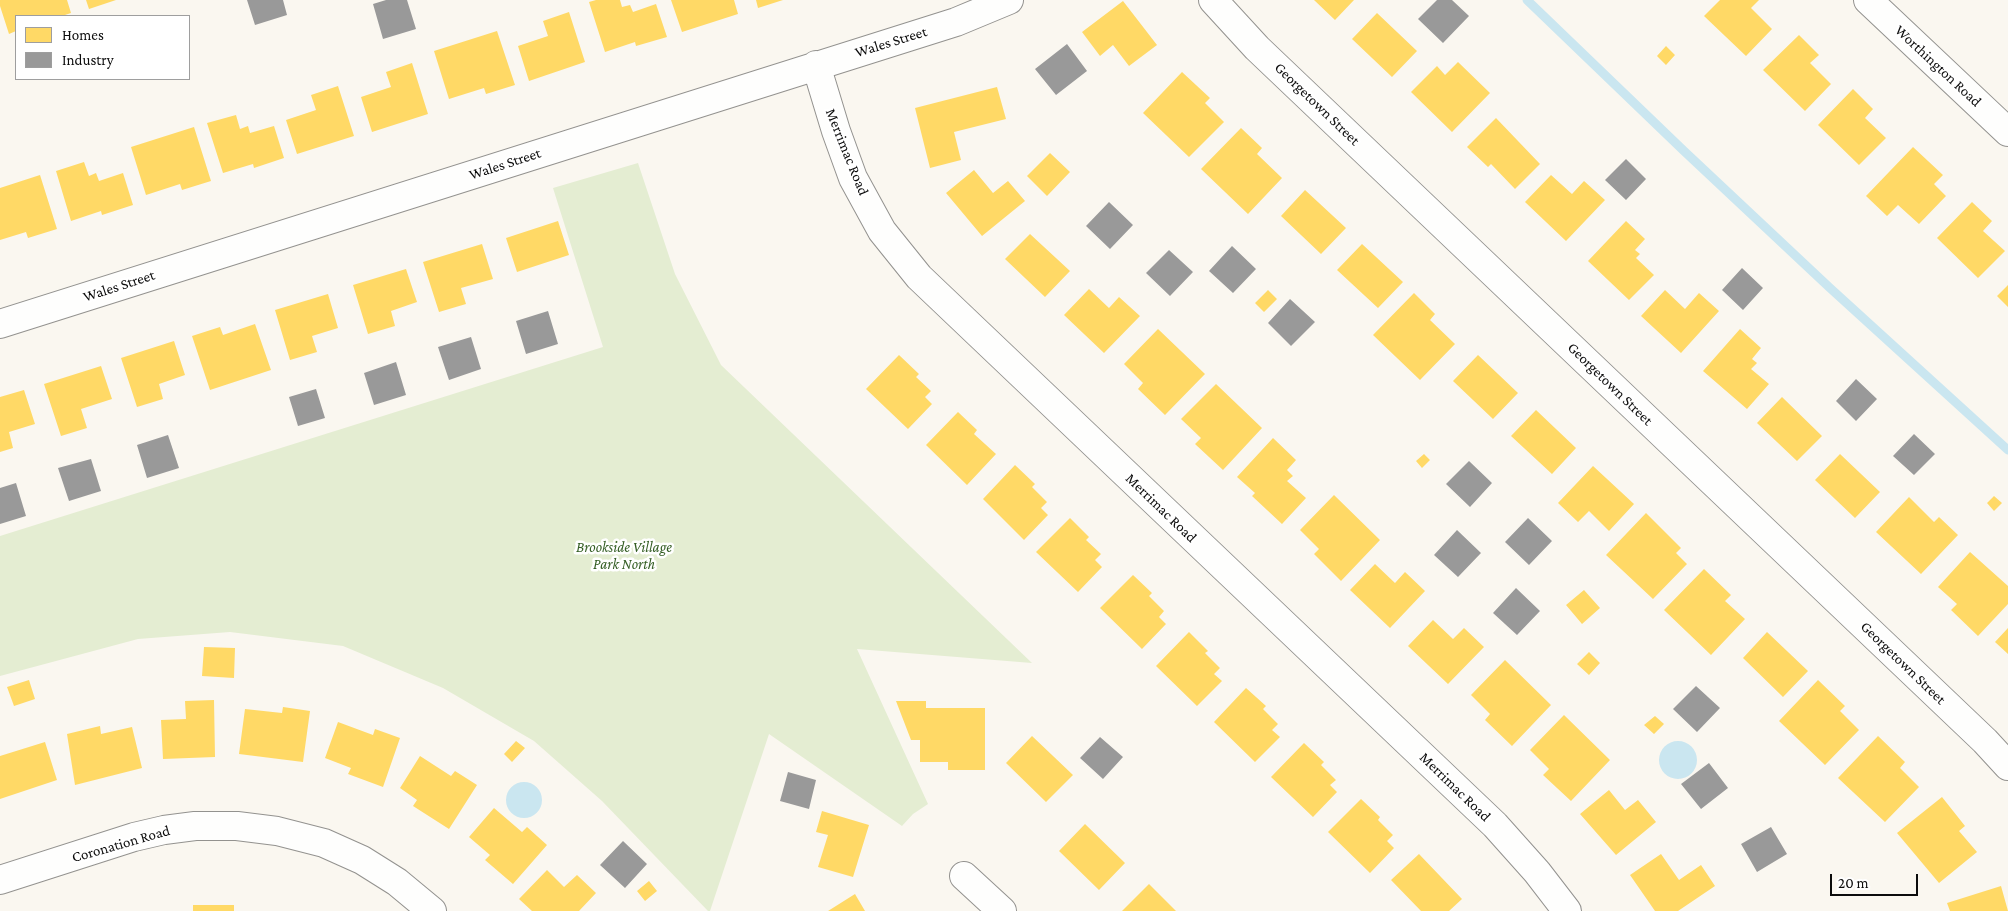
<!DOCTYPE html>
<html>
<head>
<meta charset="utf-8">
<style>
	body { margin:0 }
	#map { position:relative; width:2008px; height:911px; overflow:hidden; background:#faf7f0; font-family:"Crimson Pro",serif }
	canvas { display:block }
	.legend { position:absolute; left:15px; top:15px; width:175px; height:65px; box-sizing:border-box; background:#fff; border:1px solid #9e9e9e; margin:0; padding:6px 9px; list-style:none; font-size:15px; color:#0c0c0c }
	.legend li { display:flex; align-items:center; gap:10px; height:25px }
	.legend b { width:25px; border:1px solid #9e9e9e }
	.scale { position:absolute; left:1830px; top:874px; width:88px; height:22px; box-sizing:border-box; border:2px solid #0c0c0c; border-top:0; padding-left:6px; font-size:15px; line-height:18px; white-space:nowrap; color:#0c0c0c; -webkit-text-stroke:4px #fff; paint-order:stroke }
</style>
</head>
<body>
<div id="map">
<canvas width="2008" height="911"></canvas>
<ul class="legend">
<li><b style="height:14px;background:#ffd966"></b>Homes</li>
<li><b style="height:14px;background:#999"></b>Industry</li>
</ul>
<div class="scale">20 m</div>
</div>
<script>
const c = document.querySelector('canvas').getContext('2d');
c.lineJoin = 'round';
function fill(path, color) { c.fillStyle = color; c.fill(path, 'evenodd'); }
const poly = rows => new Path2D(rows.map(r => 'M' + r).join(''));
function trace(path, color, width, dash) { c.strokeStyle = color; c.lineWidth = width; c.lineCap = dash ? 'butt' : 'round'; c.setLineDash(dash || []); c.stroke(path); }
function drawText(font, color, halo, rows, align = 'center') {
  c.font = font + ' "Crimson Pro",serif'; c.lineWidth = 5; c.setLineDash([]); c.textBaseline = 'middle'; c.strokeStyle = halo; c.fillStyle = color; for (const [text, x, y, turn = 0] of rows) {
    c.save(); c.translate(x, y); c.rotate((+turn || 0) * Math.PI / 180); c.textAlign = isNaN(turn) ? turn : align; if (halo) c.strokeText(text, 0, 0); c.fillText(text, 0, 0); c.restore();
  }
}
fill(poly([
	[638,163,675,274,721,365,1032,663,857,649,928,804,913,814,902,826,769,734,710,911,708,911,602,801,534,741,443,688,343,646,230,632,138,639,0,676,0,536,603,347,553,188]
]), '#e4edd2');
fill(poly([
	'1659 760a19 19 0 1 1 38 0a19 19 0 1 1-38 0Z',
	'506 800a18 18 0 1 1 36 0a18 18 0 1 1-36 0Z'
]), '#cae6f0');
fill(poly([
	[0,0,67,0,71,13,62,16,16,16,16,31,9,34,0,6],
	[86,0,116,0,89,9],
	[596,0,620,0,622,7,630,5,633,12,656,4,667,37,636,46,635,42,605,52,589,2],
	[671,0,734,0,738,14,682,32],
	[756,0,783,0,758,8],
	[1314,0,1354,0,1335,20],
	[1720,0,1759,0,1751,8,1772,29,1746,56,1704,16],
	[1123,1,1157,45,1129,66,1113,45,1100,56,1082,32],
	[569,12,585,62,529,81,518,46,548,36,543,21],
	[1377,13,1417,51,1392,77,1352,39],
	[497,31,515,85,486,94,484,88,449,99,434,51],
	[1799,35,1819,55,1810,63,1831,84,1805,111,1763,70],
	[1666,46,1675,55,1666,65,1657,56],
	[1458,62,1490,93,1452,132,1411,92,1437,66,1445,75],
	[412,63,428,114,372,132,361,97,391,87,386,72],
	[1182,72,1210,98,1205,103,1224,122,1189,157,1143,113],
	[338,86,354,136,297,154,286,120,316,110,311,95],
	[997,87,1006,119,954,132,961,160,930,168,915,108],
	[1853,89,1873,109,1865,118,1886,138,1859,165,1818,125],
	[236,115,240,129,248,126,250,133,274,126,284,158,254,168,253,164,223,173,207,123],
	[1496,118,1540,164,1515,189,1491,164,1488,167,1467,147],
	[194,127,211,181,182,190,180,184,146,195,131,147],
	[1241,128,1262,148,1257,154,1282,178,1248,214,1201,169],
	[1913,147,1943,175,1934,184,1946,196,1919,224,1898,205,1887,216,1866,196],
	[1050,153,1070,172,1047,196,1027,176],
	[84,162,89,176,96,173,99,181,123,173,133,205,102,215,101,211,71,221,56,171],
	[974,170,993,193,1008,181,1025,201,982,236,946,193],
	[40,175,57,229,28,238,26,232,0,240,0,188],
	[1551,175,1572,194,1584,181,1605,200,1566,241,1525,202],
	[1305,190,1346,228,1321,254,1281,216],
	[1972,202,1992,221,1983,231,2005,251,1978,278,1937,238],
	[558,221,569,255,517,272,506,238],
	[1626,221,1645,239,1635,250,1640,254,1636,258,1654,275,1629,300,1588,261],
	[1030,234,1070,271,1045,297,1005,259],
	[482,244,493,279,461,288,466,304,439,312,423,262],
	[1362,244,1403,282,1378,308,1337,270],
	[406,269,417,302,391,311,395,326,368,334,353,285],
	[2008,285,2008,307,1997,296],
	[1089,289,1109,308,1119,297,1140,316,1104,353,1064,315],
	[1268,290,1277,299,1264,312,1255,303],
	[1665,290,1685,309,1699,293,1719,311,1681,353,1641,316],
	[1414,293,1435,314,1430,320,1455,344,1420,380,1373,335],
	[328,294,338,328,312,336,317,352,290,360,275,310],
	[255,324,271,370,210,390,192,336,220,327,223,335],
	[1158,329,1205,374,1165,415,1138,389,1143,383,1124,364],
	[1740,329,1761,348,1752,359,1757,363,1751,369,1769,384,1747,409,1703,371],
	[174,341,185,375,159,384,163,399,137,407,121,358],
	[899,355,919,374,916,377,931,391,925,397,932,404,908,429,866,389],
	[1478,355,1518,393,1493,419,1453,381],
	[101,366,112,399,81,409,87,428,61,436,44,384],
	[1216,384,1262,428,1223,470,1195,444,1201,438,1181,419],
	[24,390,35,424,9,432,13,448,0,452,0,397],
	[1782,397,1822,436,1797,461,1757,423],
	[1536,410,1576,448,1552,474,1511,436],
	[958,412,977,430,974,434,996,454,967,485,926,445],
	[1273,438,1296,460,1287,470,1293,476,1287,481,1306,498,1282,524,1252,496,1255,493,1237,477],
	[1424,454,1430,460,1422,468,1416,461],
	[1840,454,1880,492,1855,518,1815,480],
	[1015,465,1035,484,1032,487,1047,502,1041,508,1048,515,1024,540,983,499],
	[1593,466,1634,504,1609,531,1589,511,1578,522,1558,503],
	[1334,495,1380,540,1341,581,1314,554,1319,549,1300,530],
	[1994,496,2002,503,1994,511,1987,503],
	[1909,497,1934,522,1939,517,1958,535,1921,574,1876,532],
	[1646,513,1681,548,1676,553,1687,564,1653,599,1606,555],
	[1070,518,1089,537,1086,540,1101,554,1095,560,1102,567,1078,592,1036,552],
	[1970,552,2008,586,2008,604,1978,636,1951,610,1957,604,1938,587],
	[1375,564,1395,583,1405,572,1425,591,1390,628,1350,590],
	[1704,569,1731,595,1725,601,1745,619,1711,655,1664,610],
	[1133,575,1152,593,1149,596,1164,611,1159,617,1166,624,1142,649,1100,608],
	[1584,590,1600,608,1582,624,1566,605],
	[1433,620,1453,639,1464,628,1484,647,1448,684,1408,646],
	[2008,628,2008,654,1995,642],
	[1189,632,1208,651,1205,653,1220,668,1214,674,1222,681,1197,706,1156,666],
	[1767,632,1808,671,1783,697,1743,658],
	[204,647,235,648,234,678,202,676],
	[1589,652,1600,663,1589,675,1577,664],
	[1505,660,1551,705,1512,746,1485,720,1490,714,1471,695],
	[29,680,35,699,14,706,7,687],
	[1818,680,1845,706,1840,711,1859,730,1825,765,1779,721],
	[1246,688,1266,706,1263,709,1278,724,1272,730,1280,737,1255,762,1214,722],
	[214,700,215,757,163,759,161,720,186,719,185,701],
	[896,701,926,701,926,708,985,708,985,770,948,770,948,762,920,762,920,740,911,740],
	[283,707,310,711,303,762,239,754,245,709,282,713],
	[1564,715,1610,760,1571,801,1543,775,1549,769,1530,750],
	[1655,716,1664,724,1654,734,1644,725],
	[338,722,373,735,375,729,400,738,383,787,348,774,351,768,325,758],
	[100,726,101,734,132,727,142,768,75,785,67,734],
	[1032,736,1073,775,1046,802,1006,763],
	[1878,736,1905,762,1900,768,1919,787,1885,822,1838,778],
	[516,741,525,748,512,762,504,754],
	[45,742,57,780,0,799,0,756],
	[1304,743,1324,762,1321,765,1336,780,1330,785,1337,792,1313,817,1271,777],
	[420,756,451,776,455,771,477,785,449,829,413,806,417,800,400,788],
	[1609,790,1625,810,1638,800,1656,822,1616,855,1580,814],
	[1942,797,1965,826,1959,831,1977,852,1939,883,1897,833],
	[1361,799,1380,817,1378,820,1393,835,1387,841,1394,848,1370,873,1328,832],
	[494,808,522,832,527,827,547,845,513,884,485,860,490,855,469,837],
	[822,811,869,825,853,877,818,867,828,835,816,832],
	[1085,824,1125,863,1099,890,1059,851],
	[1419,854,1462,899,1449,911,1421,911,1391,880],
	[1661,854,1679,880,1701,865,1715,886,1678,911,1655,911,1630,875],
	[547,870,564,887,577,875,596,893,579,911,532,911,519,899],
	[649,881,657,891,645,901,637,891],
	[1149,884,1176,911,1122,911],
	[2001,886,2008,911,1950,911,1947,903],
	[855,894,865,911,828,911],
	[193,905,234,905,234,911,193,911]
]), '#ffd966');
fill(poly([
	[247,0,283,0,287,15,255,25],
	[386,0,407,0,416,29,383,39,373,4],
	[1437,0,1452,0,1469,16,1443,43,1418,19],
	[1067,44,1087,71,1056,95,1035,69],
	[1626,159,1646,179,1626,200,1605,180],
	[1109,202,1133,225,1110,249,1086,226],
	[1232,246,1256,269,1233,293,1209,271],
	[1169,250,1193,272,1170,296,1146,273],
	[1742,268,1763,288,1743,310,1722,290],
	[1290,299,1315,322,1291,346,1268,323],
	[548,311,558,344,526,354,516,321],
	[471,337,481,369,449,380,438,347],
	[396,362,406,395,374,405,364,373],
	[1856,379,1877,399,1856,421,1836,401],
	[316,389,325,418,298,426,289,397],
	[1914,434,1935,454,1914,475,1893,456],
	[168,435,179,468,147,478,137,445],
	[91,459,101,491,69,501,58,468],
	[1469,461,1492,483,1470,507,1446,484],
	[16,483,26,516,0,524,0,488],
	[1528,518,1552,541,1529,565,1505,542],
	[1457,530,1481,553,1458,577,1434,555],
	[1516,588,1540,611,1517,635,1493,613],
	[1696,686,1720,708,1697,732,1673,709],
	[1100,737,1123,757,1103,779,1080,758],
	[1709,763,1728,788,1701,809,1681,784],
	[788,772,816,780,809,809,780,801],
	[1771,827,1787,854,1757,872,1741,844],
	[623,841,647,864,625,888,600,865]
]), '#999');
trace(poly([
	[1527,0,1684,151,1830,288,2008,450]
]), '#cae6f0', 9);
const minor = poly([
	[1213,0,1257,48,1985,741,2008,766],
	[1868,0,2008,132],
	[816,65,836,131,853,178,882,231,919,277,1495,825,1537,872,1567,911],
	[0,324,956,22,1009,0],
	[964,876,1002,911],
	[0,880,134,837,164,830,195,826,237,826,277,831,324,843,362,860,397,882,432,911]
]);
trace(minor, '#93928f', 30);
trace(minor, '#fefefd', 28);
drawText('15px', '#0c0c0c', '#fff', [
	["Wales Street",891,42,-17],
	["Worthington Road",1938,66,43],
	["Georgetown Street",1317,104,44],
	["Merrimac Road",847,152,68],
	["Wales Street",505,164,-18],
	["Wales Street",119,286,-18],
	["Georgetown Street",1610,384,44],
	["Merrimac Road",1161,508,44],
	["Georgetown Street",1903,663,44],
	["Merrimac Road",1455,787,44],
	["Coronation Road",121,844,-16]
]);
drawText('italic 15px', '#335d23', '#fff', [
	["Brookside Village",624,547],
	["Park North",624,564]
]);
</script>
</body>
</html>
